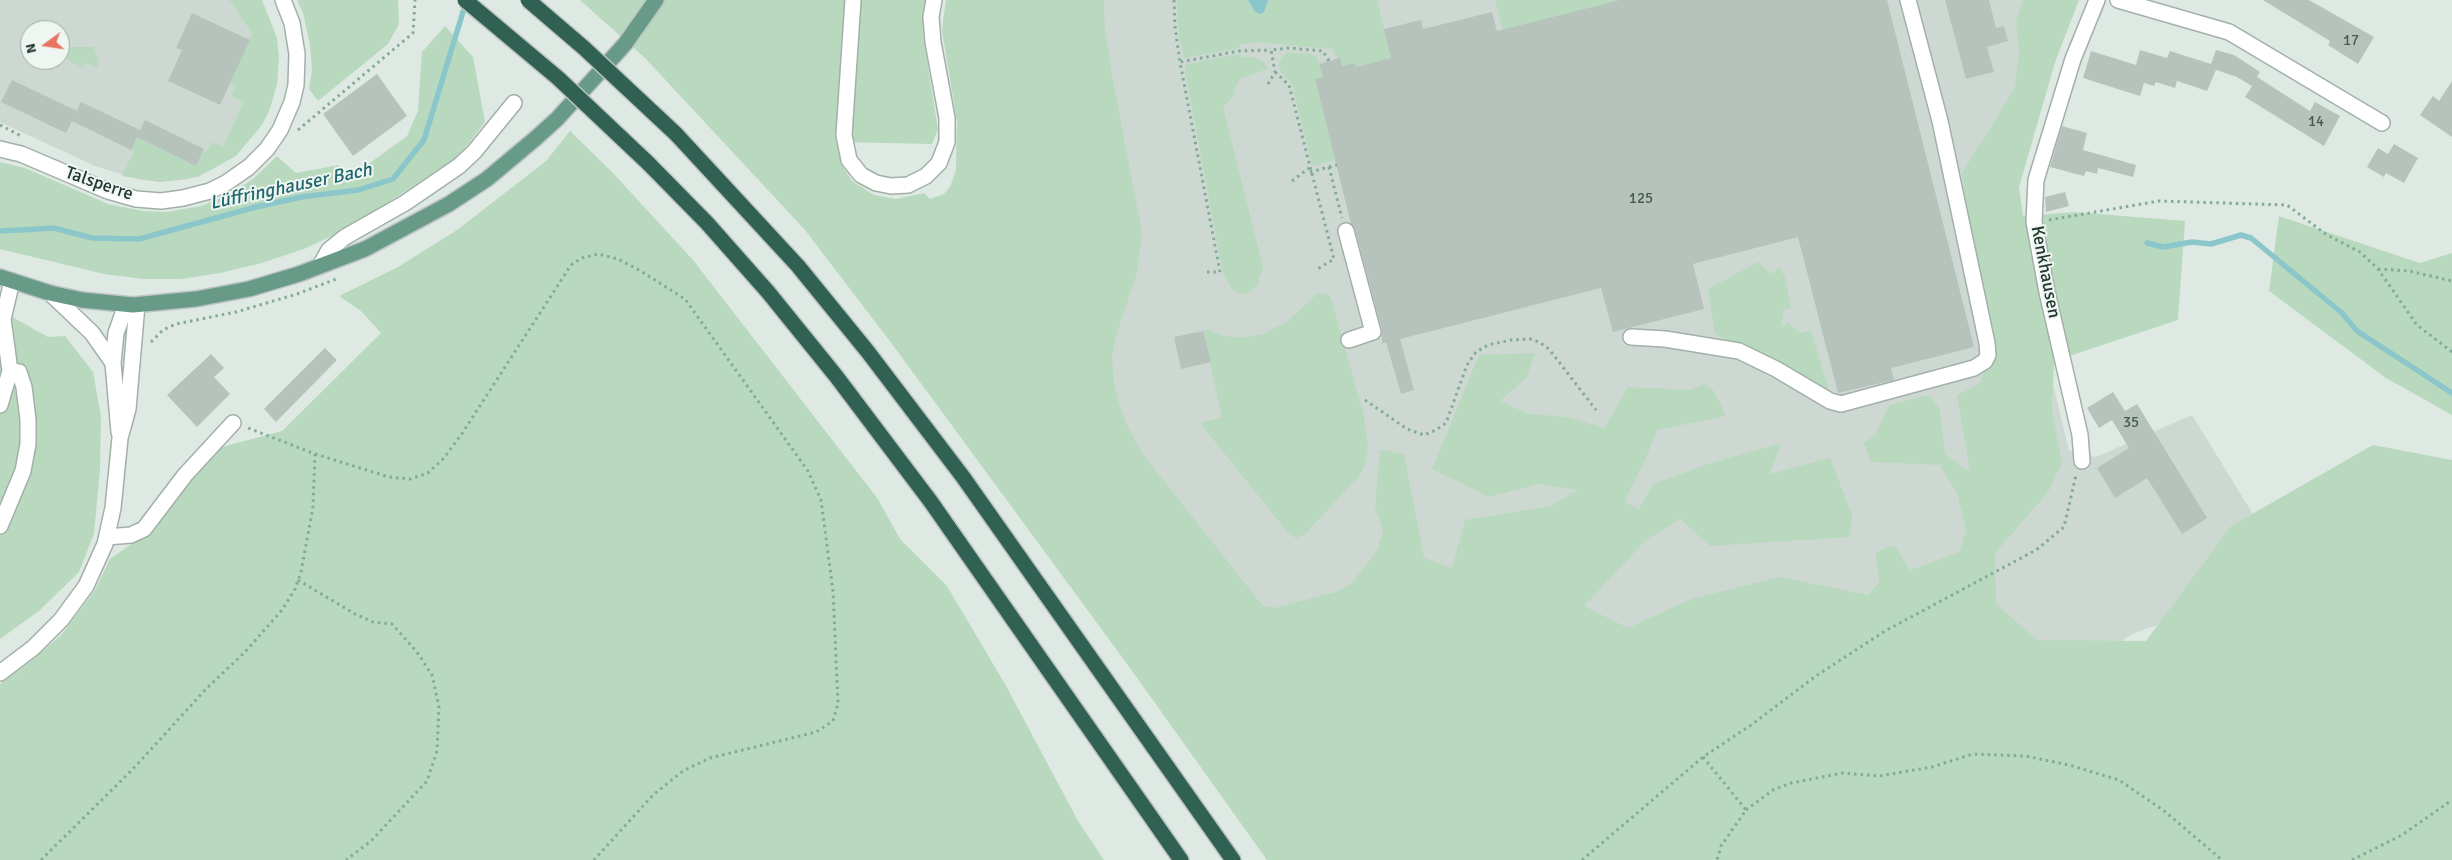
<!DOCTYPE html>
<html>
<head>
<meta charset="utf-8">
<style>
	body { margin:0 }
	#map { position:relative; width:2452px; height:860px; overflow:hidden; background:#dfe9e3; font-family:Signika,sans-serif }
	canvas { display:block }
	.north { position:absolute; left:20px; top:20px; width:50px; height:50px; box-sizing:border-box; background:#eff6f2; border:1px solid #9daaa4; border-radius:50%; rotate:256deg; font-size:14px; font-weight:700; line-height:20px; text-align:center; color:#21372f }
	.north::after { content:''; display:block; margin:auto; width:18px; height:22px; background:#e67460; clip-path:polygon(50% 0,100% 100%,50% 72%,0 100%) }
</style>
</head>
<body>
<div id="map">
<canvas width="2452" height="860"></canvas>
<div class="north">N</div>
</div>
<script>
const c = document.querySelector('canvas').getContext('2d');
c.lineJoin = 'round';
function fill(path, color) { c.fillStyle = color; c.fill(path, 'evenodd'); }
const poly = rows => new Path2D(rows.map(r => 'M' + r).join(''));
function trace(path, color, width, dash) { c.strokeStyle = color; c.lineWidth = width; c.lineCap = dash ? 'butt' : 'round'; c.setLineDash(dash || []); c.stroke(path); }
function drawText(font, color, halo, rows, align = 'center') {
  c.font = font + ' Signika,sans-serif'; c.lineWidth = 4; c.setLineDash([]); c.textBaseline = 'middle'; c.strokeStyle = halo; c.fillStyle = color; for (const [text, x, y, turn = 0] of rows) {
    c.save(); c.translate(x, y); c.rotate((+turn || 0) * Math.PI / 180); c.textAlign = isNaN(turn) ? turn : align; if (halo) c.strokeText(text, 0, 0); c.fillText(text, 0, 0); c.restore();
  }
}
fill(poly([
	[0,0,229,0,252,34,236,87,243,102,223,147,212,156,203,151,190,179,160,182,141,180,95,166,0,122],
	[30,30,60,30,60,60,30,60],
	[946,0,2079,0,2055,62,2019,187,2016,229,2069,451,2096,457,2192,415,2267,537,2179,617,2132,634,2092,661,1325,860,950,187,956,171,957,121,942,30]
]), '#cdd8d2');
fill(poly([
	[229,0,262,0,277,38,279,59,277,84,270,109,262,125,236,156,198,177,160,182,122,176,134,151,131,150,137,137,196,166,203,151,206,152,212,142,223,147,243,102,231,96,236,87,230,83,252,34],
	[297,0,398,0,399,24,388,44,318,101,309,89,312,70,310,45,303,13],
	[580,0,926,0,923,35,938,129,932,144,837,142,841,164,852,181,874,195,896,199,924,193,930,199,944,194,950,187,956,171,957,121,942,30,946,0,1104,0,1105,30,1114,86,1142,232,1137,273,1117,333,1112,354,1114,383,1119,402,1125,421,1141,452,1263,606,1274,608,1336,592,1351,584,1377,551,1383,531,1375,507,1380,450,1404,454,1424,558,1452,568,1465,520,1551,506,1577,490,1538,484,1489,497,1432,469,1479,355,1535,353,1527,377,1500,401,1529,414,1568,417,1604,428,1628,387,1690,390,1704,384,1714,391,1726,416,1657,430,1645,460,1624,502,1639,509,1653,484,1705,465,1781,443,1770,474,1830,458,1852,515,1850,537,1710,546,1680,519,1645,541,1584,606,1628,628,1691,599,1780,577,1868,595,1879,583,1876,552,1894,545,1910,570,1960,552,1966,530,1957,493,1940,465,1871,462,1864,443,1875,435,1889,405,1929,395,1940,409,1945,454,1970,472,1957,395,1980,383,1991,353,1977,273,1962,173,2015,88,2019,53,2016,21,2023,0,2079,0,2055,62,2019,187,2023,216,2075,212,2185,221,2178,320,2054,361,2052,410,2062,463,2048,492,1995,553,1996,604,2037,640,2146,641,2231,526,2373,445,2452,460,2452,860,1267,860,1130,668,895,348,805,230,645,58],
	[1177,0,1377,0,1391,58,1356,67,1355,63,1342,66,1332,49,1256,42,1240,45,1239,48,1184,58,1179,36],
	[1495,0,1620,0,1503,30],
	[445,26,473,57,485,122,459,156,351,227,304,249,262,263,220,273,181,279,143,279,104,274,0,249,0,162,25,168,108,204,143,211,166,212,201,206,228,195,253,179,277,156,296,173,339,165,339,170,363,168,407,136,418,111,422,52],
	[60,47,94,47,99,63,97,68,86,63,83,68,64,58,61,64,52,60,60,60],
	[1287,52,1311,54,1316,57,1319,63,1323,77,1315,79,1335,160,1312,166,1292,84,1280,71,1279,66,1280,60],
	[1239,54,1243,58,1251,57,1264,61,1268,69,1241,78,1235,87,1234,96,1223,107,1263,267,1257,286,1248,293,1241,294,1232,289,1223,274,1185,71,1186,64],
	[570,131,613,173,693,260,878,499,900,539,947,586,1005,684,1078,821,1104,860,0,860,0,684,33,660,62,634,95,590,110,559,147,533,202,467,222,447,282,431,381,333,361,311,339,296,398,267,457,230,546,161],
	[2279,216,2420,263,2452,253,2452,415,2386,378,2269,291],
	[1758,262,1771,274,1779,267,1785,277,1791,308,1784,310,1781,327,1788,323,1800,333,1811,330,1829,391,1715,334,1708,289],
	[1318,293,1328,294,1332,301,1364,416,1368,447,1366,462,1360,475,1304,535,1296,538,1289,534,1200,423,1222,417,1203,331,1206,329,1221,335,1239,338,1263,334,1288,321],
	[0,310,48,337,65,336,93,372,101,416,100,470,94,534,79,572,39,611,0,639]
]), '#b9d9bf');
fill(poly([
	[1248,0,1268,0,1264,12,1260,14,1255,12]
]), '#8bc7ca');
trace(poly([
	[2,231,54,228,92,238,139,239,256,207,301,197,358,190,393,179,424,140,466,2],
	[2147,243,2163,247,2192,242,2211,244,2241,235,2251,238,2342,313,2357,331,2452,393]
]), '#8bc7ca', 5.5);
fill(poly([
	[1620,0,1887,0,1974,347,1891,368,1894,380,1838,393,1798,237,1693,264,1704,309,1613,332,1601,288,1400,339,1414,390,1401,394,1386,342,1382,344,1382,330,1355,229,1351,224,1315,79,1323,77,1319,64,1340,58,1342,66,1355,63,1356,67,1391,58,1384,29,1421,20,1423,29,1492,12,1497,31],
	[1945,0,1989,0,1996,28,2004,26,2008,41,1987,47,1994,72,1966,79],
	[2263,0,2309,0,2374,37,2358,64,2328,45,2330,41],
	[192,13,250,40,220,105,168,81,182,50,176,48],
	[2140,50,2167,58,2170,51,2211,64,2216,50,2234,55,2260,72,2257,77,2310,111,2315,102,2340,116,2324,146,2245,97,2252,86,2237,77,2216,70,2207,91,2177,81,2175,88,2156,82,2154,86,2144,83,2140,96,2083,78,2091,51,2136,65],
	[377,74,407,116,353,156,323,114],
	[12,80,77,111,66,133,1,102],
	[2452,81,2452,137,2420,115,2433,96,2439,101],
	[81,102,140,130,145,120,204,149,196,166,137,137,131,150,72,121],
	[2062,126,2087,133,2083,150,2136,165,2133,177,2098,168,2097,174,2086,171,2084,176,2050,167],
	[2394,144,2418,158,2404,183,2386,173,2384,177,2367,167,2378,148,2388,154],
	[2065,192,2069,206,2046,212,2045,197],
	[1203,331,1211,362,1181,369,1174,337],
	[325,348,337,360,276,422,264,409],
	[211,354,224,368,214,377,230,394,197,427,167,395],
	[2113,392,2125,411,2137,404,2207,518,2182,534,2147,478,2115,498,2097,468,2129,448,2112,420,2099,428,2087,408]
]), '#b5c3bc');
const minor = poly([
	[853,0,844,135,849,160,861,175,876,183,891,186,908,185,926,176,939,163,947,142,947,118,933,42,931,17,934,0],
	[2118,0,2229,32,2382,123],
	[0,149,21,154,108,191,136,199,161,201,183,198,210,191,226,183,249,167,267,149,280,130,292,102,296,85,297,54,292,23,283,0],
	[1346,231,1373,332,1349,340],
	[320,266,329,250,345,237,405,203,459,166,474,152,514,103],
	[50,293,92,333,113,363],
	[1631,337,1665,339,1739,351,1776,369,1830,401,1841,404,1974,368,1985,361,1988,355,1987,343,1940,121,1908,0],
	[0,405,10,371,3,319,12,281],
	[119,432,113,363,116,333,126,305],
	[2082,461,2080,435,2047,292,2034,222,2036,180,2073,59,2097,0],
	[0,526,23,471,28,444,28,420,24,387,19,372,10,371],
	[107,537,131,535,144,529,185,475,233,423],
	[0,673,33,648,61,620,86,586,105,544,113,508,120,438,128,409,137,305]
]);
const major = poly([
	[0,277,50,293,82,300,133,305,196,299,249,289,299,274,365,249,449,204,487,179,536,138,557,119,625,44,656,0]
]);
const highway = poly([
	[676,134,798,266,868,352,963,477,1233,860],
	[648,163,707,223,768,292,836,376,931,502,1181,860]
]);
trace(minor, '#a2b0a9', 18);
trace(major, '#bcc3c1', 18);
trace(highway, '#bcc3c1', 18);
trace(poly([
	[1174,0,1175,27,1180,62],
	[1275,72,1289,85,1334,259,1316,270],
	[1268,84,1275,72,1271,50,1289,48,1323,51,1329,61],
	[0,125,23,137],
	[298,130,413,33,415,0],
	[1329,167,1337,165],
	[1310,172,1329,167,1342,218],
	[1292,181,1309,168],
	[2049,220,2159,201,2287,205,2327,235,2360,252,2378,269,2417,325,2452,352],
	[2378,269,2409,271,2452,281],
	[1207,272,1220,272,1180,62,1239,51,1271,50],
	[151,342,163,330,176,324,236,312,297,294,339,278],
	[1365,400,1407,429,1424,435,1436,430,1446,423,1467,365,1476,352,1488,345,1511,340,1530,339,1539,342,1549,349,1596,410],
	[315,454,389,477,410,479,428,473,444,458,463,432,571,265,582,258,598,254,618,259,639,270,685,299,808,471,821,500,833,591,838,703,833,721,816,732,710,758,683,771,653,795,594,860],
	[298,580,355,614,373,622,392,624,417,652,432,675,439,707,437,751,427,781,371,841,346,860],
	[1703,757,1746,810,1721,846,1717,860],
	[1746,810,1773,790,1791,783,1843,773,1879,776,1932,767,1973,754,2025,756,2069,765,2119,780,2163,810,2222,860],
	[41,860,133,769,206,689,245,652,282,610,295,589,301,572,313,507,315,454,248,428],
	[1582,860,1703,757,1751,725,1816,676,1885,631,2036,550,2064,527,2076,475],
	[2352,860,2402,835,2452,800]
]), '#82aa99', 3, [2.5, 4]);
trace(minor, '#fff', 15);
trace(major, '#679b88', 15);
trace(highway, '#306152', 15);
const highwayBridge = poly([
	[465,0,558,78,648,163],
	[528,0,584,48,676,134]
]);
trace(highwayBridge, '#bcc3c1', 18, []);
trace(highwayBridge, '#306152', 15);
drawText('15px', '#465a52', null, [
	["17",2351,41],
	["14",2316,122],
	["125",1641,199],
	["35",2131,423]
]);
drawText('18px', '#21372f', '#eff6f2', [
	["Talsperre",99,184,19],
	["Kenkhausen",2045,272,79]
]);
drawText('italic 19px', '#21686e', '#eff6f2', [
	["Lüffringhauser Bach",291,187,-12]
]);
</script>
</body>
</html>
